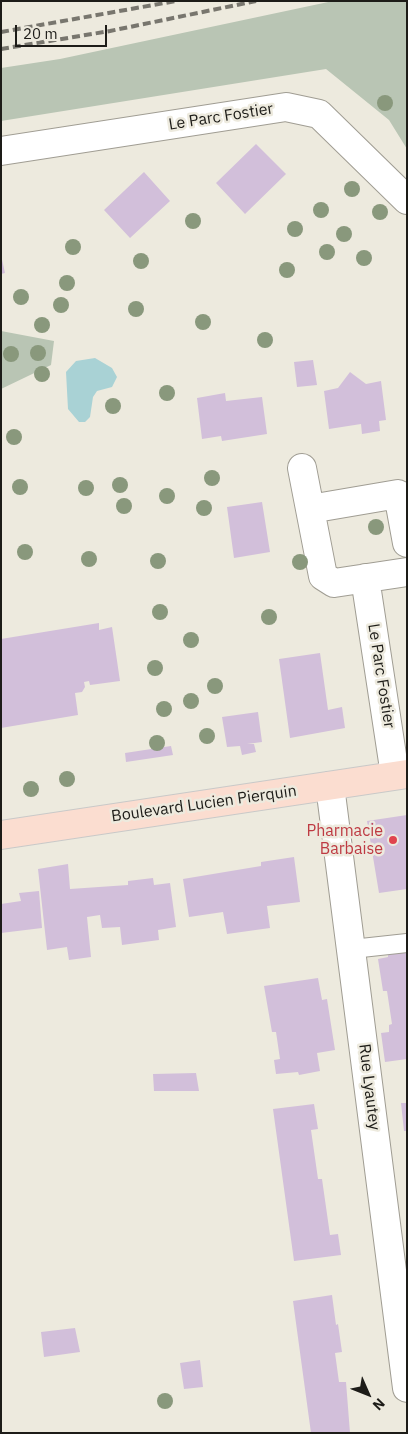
<!DOCTYPE html>
<html>
<head>
<meta charset="utf-8">
<style>
	body { margin:0 }
	#map { position:relative; width:408px; height:1434px; overflow:hidden; background:#edeade; font-family:"IBM Plex Sans",sans-serif }
	canvas { display:block }
	.frame { position:absolute; inset:0; border:2px solid #1d1c18; pointer-events:none }
	.north { position:absolute; left:343px; top:1369px; width:50px; height:50px; -webkit-text-stroke:4px #edeade; paint-order:stroke; rotate:134deg; font-size:14px; font-weight:700; line-height:20px; text-align:center; color:#1d1c18 }
	.north::after { content:''; display:block; margin:auto; width:18px; height:22px; background:#1d1c18; clip-path:polygon(50% 0,100% 100%,50% 72%,0 100%) }
	.scale { position:absolute; left:15px; top:25px; width:92px; height:22px; box-sizing:border-box; border:2px solid #1d1c18; border-top:0; padding-left:6px; font-size:15px; line-height:18px; white-space:nowrap; color:#1d1c18; -webkit-text-stroke:4px #edeade; paint-order:stroke }
</style>
</head>
<body>
<div id="map">
<canvas width="408" height="1434"></canvas>
<div class="frame"></div>
<div class="north">N</div>
<div class="scale">20 m</div>
</div>
<script>
const c = document.querySelector('canvas').getContext('2d');
c.lineJoin = 'round';
function fill(path, color) { c.fillStyle = color; c.fill(path, 'evenodd'); }
const poly = rows => new Path2D(rows.map(r => 'M' + r).join(''));
function trace(path, color, width, dash) { c.strokeStyle = color; c.lineWidth = width; c.lineCap = dash ? 'butt' : 'round'; c.setLineDash(dash || []); c.stroke(path); }
function drawText(font, color, halo, rows, align = 'center') {
  c.font = font + ' "IBM Plex Sans",sans-serif'; c.lineWidth = 5; c.setLineDash([]); c.textBaseline = 'middle'; c.strokeStyle = halo; c.fillStyle = color; for (const [text, x, y, turn = 0] of rows) {
    c.save(); c.translate(x, y); c.rotate((+turn || 0) * Math.PI / 180); c.textAlign = isNaN(turn) ? turn : align; if (halo) c.strokeText(text, 0, 0); c.fillText(text, 0, 0); c.restore();
  }
}
fill(poly([
	[333,1,407,1,407,149,389,120,326,69,1,121,1,68,60,59],
	[1,331,54,341,51,365,1,389]
]), '#b9c5b4');
fill(poly([
	[95,358,112,368,117,377,112,387,97,391,93,397,90,417,85,422,79,422,68,409,66,372,76,361]
]), '#a9d2d5');
fill(poly([
	[256,144,286,174,245,214,216,183],
	[144,172,170,201,130,238,104,210],
	[1,255,5,273,1,274],
	[313,360,317,385,297,387,294,362],
	[350,372,366,384,381,381,386,420,379,421,380,431,362,434,361,424,329,429,324,391,338,388],
	[225,393,226,401,262,397,267,434,222,441,221,436,202,439,197,398],
	[262,502,270,552,234,558,227,507],
	[99,623,99,630,112,627,120,681,90,685,89,681,84,682,85,687,82,692,75,693,78,715,1,728,1,639],
	[320,653,328,710,342,707,345,728,290,738,279,659],
	[258,712,262,742,247,744,254,744,256,752,242,755,240,746,227,747,222,717],
	[171,746,173,755,126,762,125,753],
	[407,815,407,889,379,893,367,821],
	[294,857,300,902,267,906,270,928,227,934,223,912,189,917,183,879,261,866,261,862],
	[68,864,70,889,128,885,128,881,153,878,154,885,170,883,176,927,158,930,159,940,122,945,120,927,102,928,100,915,87,917,91,957,69,960,67,947,47,950,38,869],
	[39,891,42,928,1,933,1,904,21,901,19,893],
	[407,951,407,1059,385,1062,381,1033,389,1032,389,1025,392,1024,387,991,383,991,378,959,388,957,388,954],
	[318,978,322,1000,327,999,335,1050,317,1053,320,1071,299,1075,298,1072,276,1074,274,1060,280,1059,276,1032,272,1032,264,986],
	[196,1073,199,1091,154,1091,153,1074],
	[401,1103,407,1103,407,1131,404,1131],
	[314,1104,318,1129,311,1130,318,1179,322,1179,330,1235,338,1234,341,1255,294,1261,273,1109],
	[332,1295,336,1325,338,1324,342,1352,335,1353,339,1382,346,1382,350,1433,311,1433,293,1301],
	[75,1328,80,1352,44,1357,41,1332],
	[200,1360,203,1387,184,1389,180,1363]
]), '#d2bfda');
const service = poly([
	[352,949,407,943]
]);
const minor = poly([
	[1,151,286,107,319,114,407,200],
	[302,468,323,576,334,583,407,572],
	[310,509,398,494,407,543],
	[365,578,395,775],
	[330,786,407,1388]
]);
const primary = poly([
	[1,835,407,774]
]);
trace(service, '#a09d93', 20);
trace(minor, '#a09d93', 30);
trace(primary, '#c9c9c8', 30);
trace(service, '#fff', 18);
trace(minor, '#fff', 28);
trace(primary, '#fbddd0', 28);
trace(poly([
	[1,32,176,1],
	[1,49,110,31,256,1]
]), '#78766e', 4, [8, 4]);
c.fillStyle = '#89987c';
for (const [x, y] of [
	[385,103],
	[352,189],
	[321,210],
	[380,212],
	[193,221],
	[295,229],
	[344,234],
	[73,247],
	[327,252],
	[364,258],
	[141,261],
	[287,270],
	[67,283],
	[21,297],
	[61,305],
	[136,309],
	[203,322],
	[42,325],
	[265,340],
	[38,353],
	[11,354],
	[42,374],
	[167,393],
	[113,406],
	[14,437],
	[212,478],
	[120,485],
	[20,487],
	[86,488],
	[167,496],
	[124,506],
	[204,508],
	[376,527],
	[25,552],
	[89,559],
	[158,561],
	[300,562],
	[160,612],
	[269,617],
	[191,640],
	[155,668],
	[215,686],
	[191,701],
	[164,709],
	[207,736],
	[157,743],
	[67,779],
	[31,789],
	[165,1401]
]) { c.beginPath(); c.arc(x, y, 8, 0, 2 * Math.PI); c.fill(); }
for (const [x, y, r, color] of [
	[393,840,5,"#e0444e"]
]) { const dot = new Path2D(); dot.arc(x, y, r, 0, 2 * Math.PI); c.fillStyle = color; c.fill(dot); trace(dot, '#edeade', 2); }
drawText('16px', '#1d1c18', '#edeade', [
	["Le Parc Fostier",221,117,-9],
	["Le Parc Fostier",381,676,81],
	["Boulevard Lucien Pierquin",204,804,-8],
	["Rue Lyautey",369,1087,83]
]);
drawText('16px', '#be3a42', '#edeade', [
	["Pharmacie",383,831],
	["Barbaise",383,849]
], 'right');
</script>
</body>
</html>
